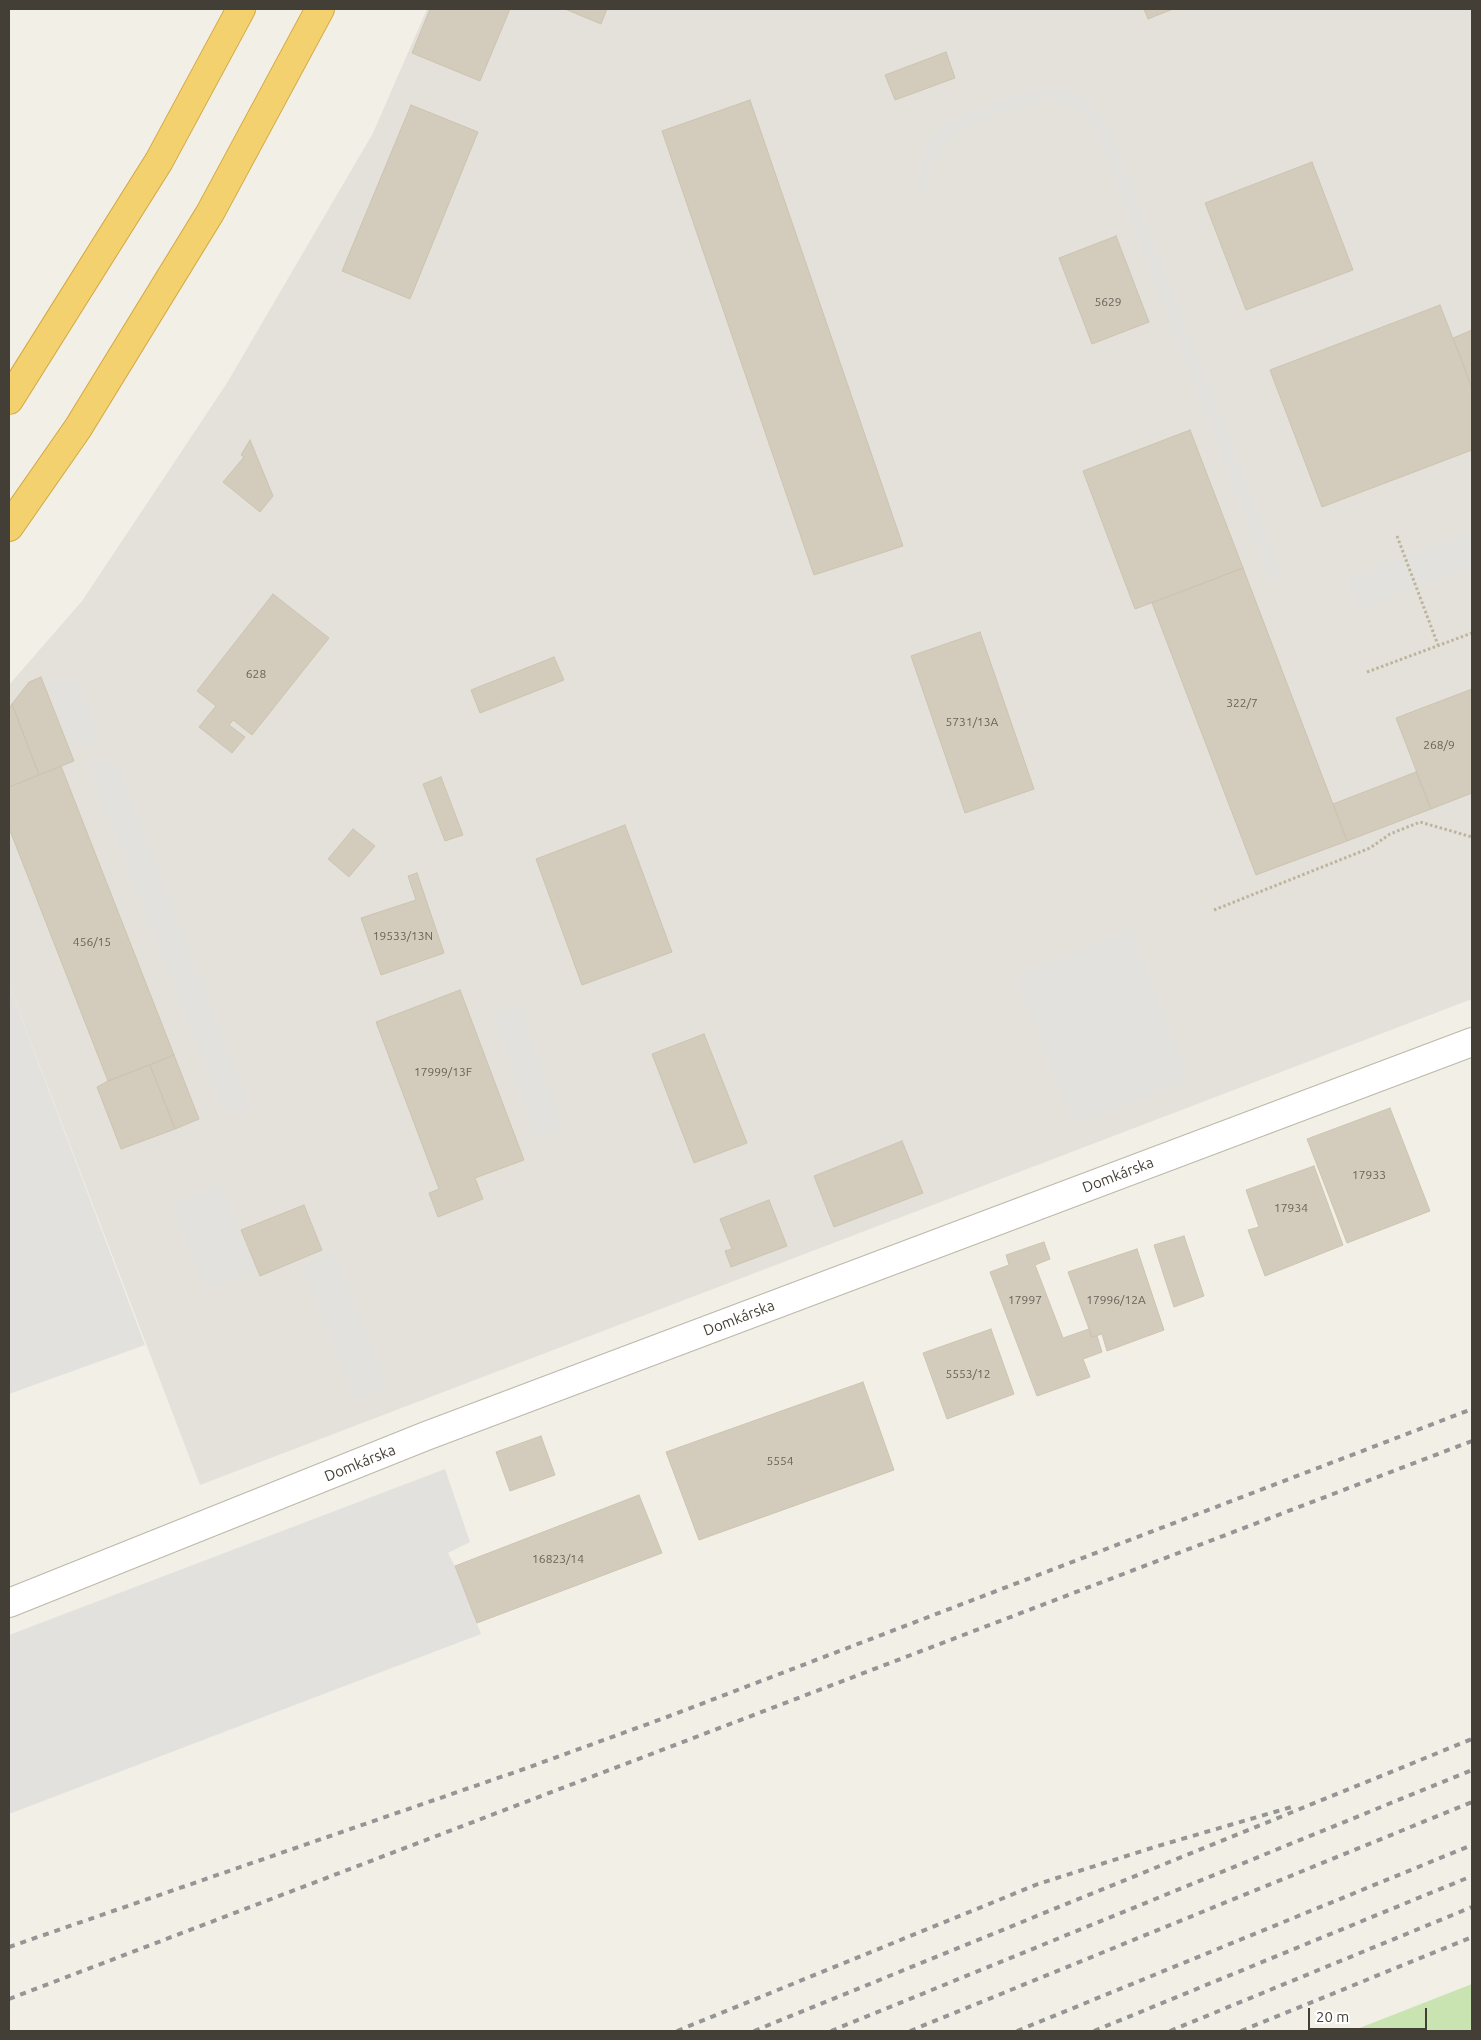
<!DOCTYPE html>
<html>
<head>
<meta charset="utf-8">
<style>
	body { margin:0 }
	#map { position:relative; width:1481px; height:2040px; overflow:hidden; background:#f2efe6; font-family:Ubuntu,sans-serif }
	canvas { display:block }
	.frame { position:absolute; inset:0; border:10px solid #443f36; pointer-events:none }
	.scale { position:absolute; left:1308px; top:2008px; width:119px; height:22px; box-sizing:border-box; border:2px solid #443f36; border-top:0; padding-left:6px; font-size:15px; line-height:18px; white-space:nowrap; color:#443f36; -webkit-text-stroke:4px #fff; paint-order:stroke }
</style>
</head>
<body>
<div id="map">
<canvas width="1481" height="2040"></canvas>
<div class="frame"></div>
<div class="scale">20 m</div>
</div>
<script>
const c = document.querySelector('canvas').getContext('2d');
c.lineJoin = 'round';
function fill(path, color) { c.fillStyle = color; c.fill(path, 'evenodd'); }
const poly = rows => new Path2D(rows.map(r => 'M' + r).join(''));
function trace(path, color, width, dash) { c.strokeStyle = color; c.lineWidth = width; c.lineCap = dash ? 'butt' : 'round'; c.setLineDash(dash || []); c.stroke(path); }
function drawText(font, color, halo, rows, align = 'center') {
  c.font = font + ' Ubuntu,sans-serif'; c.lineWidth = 4; c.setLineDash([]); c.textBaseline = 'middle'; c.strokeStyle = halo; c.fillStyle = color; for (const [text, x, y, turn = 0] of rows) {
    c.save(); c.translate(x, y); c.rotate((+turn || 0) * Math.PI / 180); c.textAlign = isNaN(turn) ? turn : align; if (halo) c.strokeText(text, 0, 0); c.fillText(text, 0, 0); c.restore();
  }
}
fill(poly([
	[427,9,1472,9,1472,999,200,1485,9,985,9,685,82,601,227,383,373,133]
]), '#e4e1db');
fill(poly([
	[1472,1984,1472,2031,1352,2031]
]), '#c9e3b1');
fill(poly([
	[1043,88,1066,89,1086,100,1108,127,1283,580,1272,584,1097,132,1079,110,1064,103,1045,99,1013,108,953,132,942,143,933,157,929,190,918,193,923,153,934,136,947,123,1009,97],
	[1472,532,1472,566,1358,609,1347,579],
	[47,680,78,683,101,744,71,742],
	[86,760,116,763,252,1114,223,1109],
	[1131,930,1188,1080,1074,1124,1016,976],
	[9,985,145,1345,9,1394],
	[519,1005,562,1127,537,1136,493,1014],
	[220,1185,255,1269,206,1290,171,1205],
	[333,1252,388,1388,356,1401,302,1265],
	[445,1469,470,1542,448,1553,455,1566,481,1634,9,1814,9,1635]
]), '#e3e1de');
const building = poly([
	[430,9,510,9,480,81,412,53,430,9],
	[565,9,607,9,601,24,565,9],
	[1144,9,1173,9,1148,19,1144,9],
	[946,52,955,78,895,100,885,75,946,52],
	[750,100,903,546,814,575,662,131,750,100],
	[411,105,478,132,410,299,342,271,411,105],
	[1312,162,1353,270,1246,310,1205,203,1312,162],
	[1116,236,1149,322,1092,344,1059,258,1116,236],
	[1440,305,1472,388,1472,450,1322,507,1270,370,1440,305],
	[1472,330,1472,388,1453,338,1472,330],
	[1190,430,1243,568,1135,609,1083,471,1190,430],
	[250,440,273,496,260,512,223,482,244,457,241,455,250,440],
	[1243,568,1347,841,1256,875,1152,603,1243,568],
	[273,594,329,638,252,735,233,720,229,725,245,737,232,753,199,727,216,706,197,691,273,594],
	[980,632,1034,789,965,813,911,656,980,632],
	[554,657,564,680,480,713,471,690,554,657],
	[41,677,74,761,39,775,12,704,29,682,41,677],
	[1472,689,1472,793,1431,809,1396,718,1472,689],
	[12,704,39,775,9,787,9,709,12,704],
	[61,766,174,1055,108,1081,9,828,9,787,61,766],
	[1416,772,1431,809,1347,841,1333,804,1416,772],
	[441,777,463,835,445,841,423,784,441,777],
	[625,825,672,952,582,985,536,859,625,825],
	[353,829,375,846,349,877,328,859,353,829],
	[417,873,444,953,381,975,361,918,416,900,408,876,417,873],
	[460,990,524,1160,475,1178,483,1199,438,1217,429,1193,439,1189,376,1022,460,990],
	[704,1034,747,1143,694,1163,652,1054,704,1034],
	[174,1055,199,1119,175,1129,150,1065,174,1055],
	[150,1065,175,1129,121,1149,97,1087,108,1081,150,1065],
	[1390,1108,1430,1211,1347,1243,1307,1139,1390,1108],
	[902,1141,923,1193,834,1227,814,1176,902,1141],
	[1314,1166,1343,1245,1265,1276,1248,1230,1259,1227,1246,1190,1314,1166],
	[769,1200,787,1246,731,1267,725,1251,732,1249,720,1219,769,1200],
	[304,1205,322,1250,260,1276,241,1230,304,1205],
	[1184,1236,1204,1296,1174,1307,1154,1245,1184,1236],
	[1044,1242,1050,1259,1035,1265,1063,1338,1089,1329,1092,1337,1097,1336,1102,1352,1083,1359,1090,1377,1037,1396,990,1272,1009,1265,1006,1255,1044,1242],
	[1137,1249,1164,1330,1107,1351,1102,1334,1092,1337,1068,1272,1137,1249],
	[991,1329,1014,1394,947,1419,923,1353,991,1329],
	[863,1382,894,1470,699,1540,666,1452,863,1382],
	[541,1436,555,1475,510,1491,496,1452,541,1436],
	[639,1495,662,1553,477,1623,455,1566,639,1495]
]);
fill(building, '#d3cbbc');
trace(building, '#cdc4b0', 1);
const minor = poly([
	[9,1603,426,1436,1472,1042]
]);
const motorway = poly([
	[9,400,159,161,241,9],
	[9,527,78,428,210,213,320,9]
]);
trace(minor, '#bcb7a9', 30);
trace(motorway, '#d2a740', 30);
trace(poly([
	[1397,536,1438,645],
	[1367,672,1472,633],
	[1214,910,1370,848,1390,834,1420,822,1472,837]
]), '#bdb49c', 3, [2.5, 2.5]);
trace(minor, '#fff', 28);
trace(motorway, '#f4d16f', 28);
trace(poly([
	[9,1947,524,1769,667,1717,1472,1409],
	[9,1999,1472,1441],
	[677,2031,1038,1884,1158,1846,1295,1806],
	[754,2031,1472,1739],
	[831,2031,1472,1770],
	[910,2031,1472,1802],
	[1017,2031,1472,1845],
	[1094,2031,1472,1876],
	[1170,2031,1472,1907],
	[1241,2031,1472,1937]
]), '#959595', 4, [6, 6]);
drawText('12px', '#686258', null, [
	["5629",1108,302],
	["628",256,674],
	["322/7",1242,703],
	["5731/13A",972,722],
	["268/9",1439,745],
	["19533/13N",403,936],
	["456/15",92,942],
	["17999/13F",443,1072],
	["17933",1369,1175],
	["17934",1291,1208],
	["17997",1025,1300],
	["17996/12A",1116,1300],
	["5553/12",968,1374],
	["5554",780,1461],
	["16823/14",558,1559]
]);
drawText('15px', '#443f36', '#fff', [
	["Domkárska",1118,1175,-21],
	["Domkárska",739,1318,-21],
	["Domkárska",360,1463,-22]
]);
</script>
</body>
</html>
